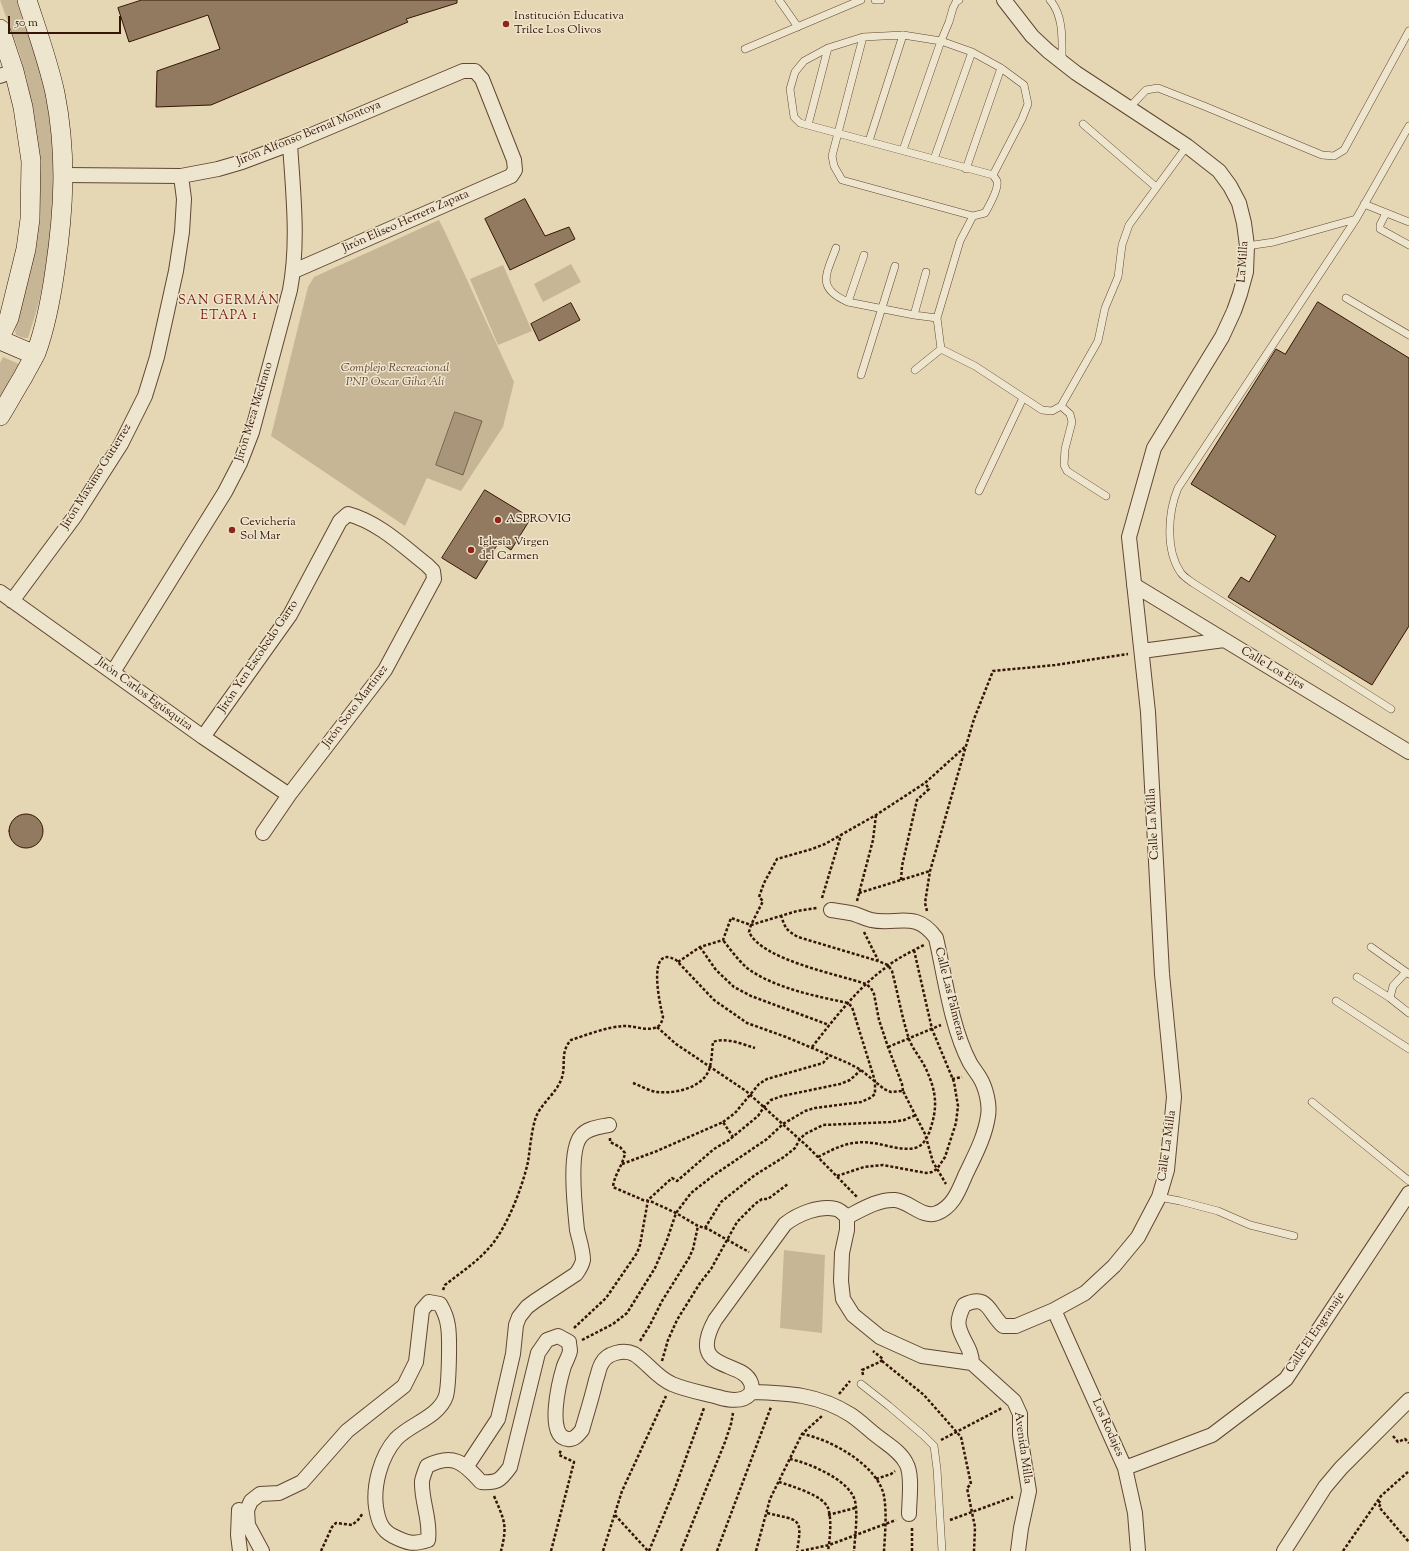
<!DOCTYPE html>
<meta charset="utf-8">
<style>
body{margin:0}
#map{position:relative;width:1409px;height:1551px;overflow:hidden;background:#e5d7b4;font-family:"Sorts Mill Goudy",serif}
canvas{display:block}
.scale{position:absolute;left:8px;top:16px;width:113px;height:18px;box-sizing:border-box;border:2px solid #351506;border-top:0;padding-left:5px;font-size:12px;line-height:14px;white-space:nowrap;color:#351506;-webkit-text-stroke:3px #eee5ce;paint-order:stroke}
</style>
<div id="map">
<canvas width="1409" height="1551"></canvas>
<div class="scale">50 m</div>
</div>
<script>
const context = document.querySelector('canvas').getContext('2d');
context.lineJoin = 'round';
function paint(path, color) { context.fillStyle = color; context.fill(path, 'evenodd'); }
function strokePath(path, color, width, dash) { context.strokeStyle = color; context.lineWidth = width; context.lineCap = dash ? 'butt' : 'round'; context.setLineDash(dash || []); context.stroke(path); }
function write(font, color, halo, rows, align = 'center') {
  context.font = font + ' "Sorts Mill Goudy",serif'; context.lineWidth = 3; context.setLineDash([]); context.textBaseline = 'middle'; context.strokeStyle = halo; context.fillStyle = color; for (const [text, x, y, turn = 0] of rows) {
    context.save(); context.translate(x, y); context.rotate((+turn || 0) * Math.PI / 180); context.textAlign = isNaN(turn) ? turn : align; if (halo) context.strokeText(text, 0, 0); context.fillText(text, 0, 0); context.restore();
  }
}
paint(new Path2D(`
 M 0,0 L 17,0 C 29,37 44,75 50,113 C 59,173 54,238 40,297 C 37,311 32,324 28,338 L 24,338 L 16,335 L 15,331 L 25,293 L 33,251 L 38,145 L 27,80 L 19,52 Z
 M 439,220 L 445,232 L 514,382 L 503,427 L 461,491 L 427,478 L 405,526 L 271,436 L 308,287 L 314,277 Z
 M 571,264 L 581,282 L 543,302 L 534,284 Z
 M 503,265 L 532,331 L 498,345 L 470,279 Z
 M 3,357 L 19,364 L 0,398 L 0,363 Z
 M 784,1250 L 825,1255 L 822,1333 L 780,1328 Z`), '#c7b696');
const water = new Path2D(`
 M 455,412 L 482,421 L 463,475 L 436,465 Z`);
paint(water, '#a99579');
strokePath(water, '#7b624b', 1);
const building = new Path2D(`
 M 142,0 L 457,0 L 457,3 L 406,19 L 408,22 L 211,105 L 156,107 L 157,71 L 220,49 L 208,15 L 129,42 L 118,8 Z
 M 525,199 L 545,236 L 569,227 L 575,239 L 510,270 L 485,219 Z
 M 1318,302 L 1409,358 L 1409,626 L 1372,685 L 1228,597 L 1241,577 L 1249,582 L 1276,536 L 1191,484 L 1276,349 L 1285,354 Z
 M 571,303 L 580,320 L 539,341 L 531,324 Z
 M 485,490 L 531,518 L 511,550 L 499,542 L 476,579 L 442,558 Z
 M9 831a17 17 0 1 1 34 0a17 17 0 1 1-34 0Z`);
paint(building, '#917a60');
strokePath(building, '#351506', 1);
const service = new Path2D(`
 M 779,0 L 798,27
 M 875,0 L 881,0
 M 1050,0 C 1064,16 1062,41 1062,61
 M 903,35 L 941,41 L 972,52 L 1001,68 L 1024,85 L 1028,104 L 1022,119 L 993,175 L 800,123 L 794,117 L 790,89 L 795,72 L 804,61 L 828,48 L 863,37 Z
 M 863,37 L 832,156 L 834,166 L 842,180 L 973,216
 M 745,49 L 861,0
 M 1129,108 L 1146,90 L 1158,88 L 1204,106 L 1322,155 L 1334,156 L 1344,150 L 1409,31
 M 1083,124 L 1156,187
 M 808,125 L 828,48
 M 869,141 L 903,35
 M 903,150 L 941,41 L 949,22 L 953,8 L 956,2 L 959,0
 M 934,159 L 972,52
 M 966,169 L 1001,68
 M 1364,204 L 1409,222
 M 1386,213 L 1380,225 L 1380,229 L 1409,245
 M 1356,219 L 1178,488 C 1168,512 1165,550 1181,573 C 1184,577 1189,580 1193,583 L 1391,709
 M 1247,246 L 1274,242 L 1356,219 L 1409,126
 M 836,248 C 826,275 816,288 848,302
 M 864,255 L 848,302 L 914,315 L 937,318
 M 1346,298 L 1409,335
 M 914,315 L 926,272
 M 941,349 L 975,366 L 1042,410 L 1052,411 L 1061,406 L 1098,341 L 1105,308 L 1118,277 L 1122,245 L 1129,225 L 1187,146
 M 915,370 L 941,349 L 937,318 L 960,241 L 973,216 L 985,213 C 989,206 999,189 997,181 C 996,179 994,177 993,175
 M 861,375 L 895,266
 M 1061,406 L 1070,414 L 1072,422 L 1065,449 L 1064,465 L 1067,471 L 1106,496
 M 979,491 L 1023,398
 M 1371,947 L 1409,974
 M 1406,972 L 1393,986 L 1390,998 L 1409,1013
 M 1357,977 L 1390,998
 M 1336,1001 L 1409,1049
 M 1312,1102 L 1409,1181
 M 1159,1197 L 1180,1201 L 1218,1211 L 1250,1225 L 1294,1236
 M 861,1384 L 889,1406 L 923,1435 L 934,1446 L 937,1469 L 942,1551`);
const minor = new Path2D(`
 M 0,76 L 14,71
 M 64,175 L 181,176 L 218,169 L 242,162 L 290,144 L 463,71 L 475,71 L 482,79 L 514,160 L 515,170 L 511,176 L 294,271
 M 1134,585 L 1409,752
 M 0,592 L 203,737 L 289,795
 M 12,601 L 75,516 L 121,444 L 145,396 L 157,357 L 176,271 L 182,232 L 184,199 L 181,176
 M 1142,651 L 1224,640
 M 113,672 L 225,492 L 240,463 L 252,432 L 290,290 C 299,242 293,192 290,144
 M 203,737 L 290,615 L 340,521 L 348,514 C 378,522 403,546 427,565 L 433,571 L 434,579 L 385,670 L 289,795 L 263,833
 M 831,910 C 838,911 844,912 850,913 C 857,914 863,918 871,920 C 897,926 915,909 936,938 C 945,977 951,1027 970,1063 C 973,1068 977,1073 980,1078 C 986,1088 990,1105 988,1116 C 985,1137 974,1157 965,1176 C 959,1190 953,1207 937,1213 C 923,1219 909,1201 895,1200 C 878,1199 861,1210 847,1217
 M 847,1217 L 847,1230 L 842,1253 L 841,1281 L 843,1299 L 853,1315 L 880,1337 L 922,1356 L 972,1363
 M 1054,1310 L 1125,1468 L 1135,1513 L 1138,1551
 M 972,1363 C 972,1349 962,1340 959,1327 C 957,1320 961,1311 964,1305 C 988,1293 988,1312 1003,1326 L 1016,1326 L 1054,1310 L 1085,1293 L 1114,1266 L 1138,1237 L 1159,1197 L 1167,1170 L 1174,1097 L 1162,974 L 1148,712 L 1129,537 L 1154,448 L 1222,337 L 1234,311 L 1240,294 L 1246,272 L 1247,246 L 1244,223 L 1239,203 L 1230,186 L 1219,171 L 1187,146 L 1076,73 L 1048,51 L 1032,36 L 1004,0
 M 972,1363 L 1014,1401 L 1020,1414 L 1020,1435 L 1029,1491 L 1021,1528 L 1018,1551
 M 751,1392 C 788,1393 818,1394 851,1415 C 860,1421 868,1429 877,1436 C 887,1444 900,1451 906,1463 C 913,1474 909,1501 909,1514
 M 467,1466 L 498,1419 L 513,1354 L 516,1325 L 519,1317 L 527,1307 L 535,1301 L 576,1274 C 579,1270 582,1265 583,1260 C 583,1250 579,1239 577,1230 C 575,1210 568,1151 581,1136 C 587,1128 600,1127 609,1125
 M 1125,1468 L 1212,1435 L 1286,1379 L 1409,1193
 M 239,1510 L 238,1535 L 240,1551
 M 262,1551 L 248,1525 L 247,1510 L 251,1501 L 260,1494 L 279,1493 L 302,1482 L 347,1431 L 404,1386 L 416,1362 L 422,1310 L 429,1302 L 440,1304 C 444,1311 447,1318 448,1326 C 450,1338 449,1385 446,1396 C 439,1417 410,1424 396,1439 C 381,1456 373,1485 376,1507 C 378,1520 381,1530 393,1536 C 407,1543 413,1545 428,1540 C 431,1520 421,1501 422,1481 C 423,1476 425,1471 427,1466 C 453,1453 463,1462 481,1482 C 497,1483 500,1481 510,1467 L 538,1353 L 547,1340 L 558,1336 L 569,1342 C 569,1345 570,1348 570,1351 C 569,1356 566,1361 564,1366 C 560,1379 545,1437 568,1439 C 574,1440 578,1435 582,1430 C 587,1413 592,1397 596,1380 C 598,1375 599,1367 602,1363 C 607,1353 624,1349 634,1354 C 647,1362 657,1378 672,1384 C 686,1390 703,1393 718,1397 C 728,1400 742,1403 750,1394 C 752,1391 752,1386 751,1383 C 743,1359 686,1373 715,1320 L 785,1224 C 798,1214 819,1205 836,1209 C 840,1210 844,1214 847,1217
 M 1284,1551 L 1325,1487 L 1341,1468 L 1409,1400`);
const secondary = new Path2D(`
 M 0,29 L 14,71 L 23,107 L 31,161 L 30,219 L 26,249 L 9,318 L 0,337
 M 0,340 L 35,355
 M 0,416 C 8,403 15,390 23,377 C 27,369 32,361 36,353 C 46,326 51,298 55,270 C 64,209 67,154 55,93 C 48,61 37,31 27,0`);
strokePath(service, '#614632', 8);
strokePath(minor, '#614632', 16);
strokePath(secondary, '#351506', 20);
strokePath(new Path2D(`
 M 901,880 L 902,866 L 917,800 L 929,789 L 925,783
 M 859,893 L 930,871
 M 822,898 L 841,835
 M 857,901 L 873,840 L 876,815
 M 927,911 L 925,903 L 930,871 L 966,746 L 974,719 L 993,671 L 1055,665 L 1128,654
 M 781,915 C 785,928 786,930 798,937 L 878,961 L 888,965 L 892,971 C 898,994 902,1018 909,1039 C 913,1050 921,1058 926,1069 C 937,1093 938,1108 929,1133 C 926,1139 923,1146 915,1148 C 902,1151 887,1145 873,1143 C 851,1140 837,1147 818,1157
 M 864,932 L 878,960
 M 700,947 L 716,970 L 734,987 L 751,996 L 829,1025
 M 678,962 L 700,947 L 723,940 L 731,918 L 751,925 L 797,911 L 817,908
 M 657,1027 L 676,1044 L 746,1091 L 808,1147 L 857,1197
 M 812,1047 C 835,1018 858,987 889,965 C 900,957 912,951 924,945
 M 888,1047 L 941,1025
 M 952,1079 L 962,1077
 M 633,1083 C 641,1086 649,1091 657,1092 C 675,1094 702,1088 709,1070 C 712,1061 712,1050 713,1042 C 726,1037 742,1044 755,1048
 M 903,1091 L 902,1084 L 888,1047 L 879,1020 L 874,994 L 871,988 L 866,984 C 837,974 762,960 749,932 L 751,925 L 763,901 L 759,897 L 764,883 L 777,859 L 812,849 L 825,844 L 876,815 L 925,783 L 966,746
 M 723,1122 L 735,1113 L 759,1084 L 767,1079 L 823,1063 L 830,1055
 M 610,1138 L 610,1142 L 620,1147 L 625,1153 C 623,1165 614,1175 613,1187 L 643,1200 L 650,1201 L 676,1213 L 698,1226 L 708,1229 L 749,1252
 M 622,1164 L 657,1151 L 723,1122 L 733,1137
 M 837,1176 L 864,1167 L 883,1165 L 926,1173 L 932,1172 L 937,1169 L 945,1157 L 956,1123 L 958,1106 L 954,1082 L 932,1029 L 914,950
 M 705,1228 L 721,1202 L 755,1175 L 784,1157 L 795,1148 L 800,1139 L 805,1134 L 823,1125 L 891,1122 L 904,1120 L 916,1115
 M 443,1290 L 445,1285 C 460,1273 477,1262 489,1248 C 507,1228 522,1188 528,1162 C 530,1149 531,1134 535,1120 C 539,1105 555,1095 561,1080 C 567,1066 559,1053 571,1040 C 586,1035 607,1027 623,1026 C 634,1025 646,1032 657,1027 C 661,1025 662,1021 663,1017 C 660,1005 646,943 676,960 L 714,1000 L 747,1023 L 786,1037 L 848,1063 L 861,1070 L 884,1089 L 891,1092 L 903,1091 L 925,1134 L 933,1162 L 946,1184
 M 574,1328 L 606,1298 L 637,1253 L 640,1245 L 648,1200 L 672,1178 L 677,1181 L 714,1149 L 729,1140 L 758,1116 L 764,1107 L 771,1100 L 782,1096 L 840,1084 L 850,1080 L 861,1070
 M 582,1340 L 613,1324 L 627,1313 L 655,1268 L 667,1240 L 676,1213 L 691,1193 L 714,1175 L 767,1139 L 783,1124 L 805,1111 L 815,1108 L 861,1102 L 870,1098 L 875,1094 L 875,1081 L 852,1007 L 848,1003 C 815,996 774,988 747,968 C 738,960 730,949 723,940
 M 640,1341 L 650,1325 L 662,1301 L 689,1258 L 693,1249 L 698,1226
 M 662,1361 L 668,1340 L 677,1320 L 700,1283 L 711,1269 L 737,1222 L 755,1204 L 762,1199 L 768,1199 L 788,1184
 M 882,1361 L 924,1395 L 961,1437 L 971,1484 L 967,1488 L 975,1527 L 974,1551
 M 863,1375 L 862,1370 L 880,1362 L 883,1359 L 873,1351
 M 839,1394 L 850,1381
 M 802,1434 C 830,1439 878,1465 884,1496 C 887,1514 885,1533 884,1551
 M 1393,1436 L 1398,1442 L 1405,1439 L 1409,1443
 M 941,1440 L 1002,1408
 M 790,1459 C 809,1463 850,1480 855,1501 C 858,1514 855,1538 854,1551
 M 876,1479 L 891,1474 L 895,1471
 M 779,1482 C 791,1486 823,1495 828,1508 C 832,1520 830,1538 828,1551
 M 494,1496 C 504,1520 508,1524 501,1551
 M 1378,1501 L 1381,1503 L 1379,1507 L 1409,1542
 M 767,1513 C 799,1521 803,1516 797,1551
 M 615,1515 L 648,1551
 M 828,1515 L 855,1508
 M 950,1520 L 1013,1497
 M 912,1528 L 912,1551
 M 321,1551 L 332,1527 L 336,1523 L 352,1525 L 358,1520 L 363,1513
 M 551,1551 L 574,1462 L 559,1455 L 561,1450
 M 603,1551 L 622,1491 L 666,1396
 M 649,1551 L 675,1488 L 704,1408
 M 681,1551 L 725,1442 L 731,1424 L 733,1413
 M 717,1551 L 771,1407
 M 756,1551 L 770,1499 L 802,1434 L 822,1416
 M 801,1551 L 829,1545 L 896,1520
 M 1343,1551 L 1381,1496 L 1409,1471`), '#351506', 2.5, [3, 2]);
strokePath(service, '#eee5ce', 7);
strokePath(minor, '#eee5ce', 14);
strokePath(secondary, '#eee5ce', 19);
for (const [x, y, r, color] of [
 [506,24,4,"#8f2418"],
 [498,520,4,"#8f2418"],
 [232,530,4,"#8f2418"],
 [471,550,4,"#8f2418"]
]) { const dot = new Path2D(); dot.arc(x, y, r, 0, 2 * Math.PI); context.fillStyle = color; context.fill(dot); strokePath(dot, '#eee5ce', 1.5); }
write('12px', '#351506', '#eee5ce', [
 ["Institución Educativa",514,17],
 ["Trilce Los Olivos",514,31],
 ["ASPROVIG",506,520],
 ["Cevichería",240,523],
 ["Sol Mar",240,537],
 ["Iglesia Virgen",479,543],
 ["del Carmen",479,557]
], 'left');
write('12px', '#351506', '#eee5ce', [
 ["Jirón Alfonso Bernal Montoya",309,134,-22],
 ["Jirón Eliseo Herrera Zapata",406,222,-24],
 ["La Milla",1244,262,-86],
 ["Jirón Meza Medrano",255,412,-73],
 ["Jirón Maximo Gutierrez",97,477,-58],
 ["Jirón Yen Escobedo Garro",259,657,-56],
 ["Calle Los Ejes",1272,669,31],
 ["Jirón Carlos Egúsquiza",144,695,36],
 ["Jirón Soto Martinez",356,707,-53],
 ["Calle La Milla",1154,824,-93],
 ["Calle Las Palmeras",949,994,76],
 ["Calle La Milla",1168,1146,-82],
 ["Calle El Engranaje",1316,1333,-56],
 ["Los Rodajes",1107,1428,66],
 ["Avenida Milla",1022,1448,82]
]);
write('italic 12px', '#614531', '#eee5ce', [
 ["Complejo Recreacional",395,369],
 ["PNP Oscar Giha Alí",395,383]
]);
context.letterSpacing = '1px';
write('13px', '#7a1f14', '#eee5ce', [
 ["SAN GERMÁN",229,302],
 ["ETAPA 1",229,317]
]);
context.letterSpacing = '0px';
</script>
